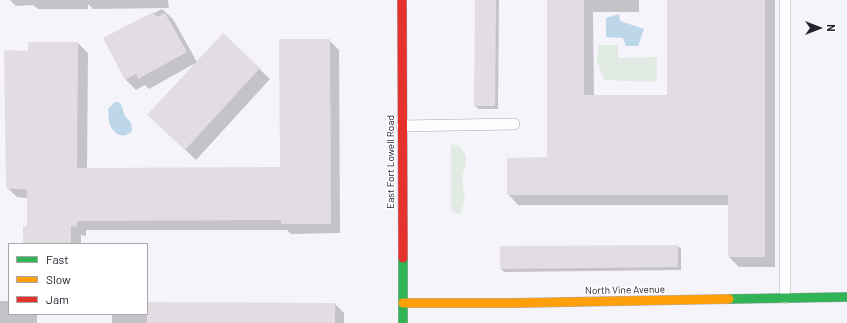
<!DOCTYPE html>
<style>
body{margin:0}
#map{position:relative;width:847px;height:323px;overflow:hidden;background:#f5f4fb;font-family:Barlow,sans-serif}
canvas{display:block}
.legend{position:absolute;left:8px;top:243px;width:140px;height:72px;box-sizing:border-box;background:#fff;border:1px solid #a8a7ab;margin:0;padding:5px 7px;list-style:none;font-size:12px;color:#25232e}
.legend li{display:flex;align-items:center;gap:8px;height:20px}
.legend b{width:20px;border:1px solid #a8a7ab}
.north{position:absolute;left:799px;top:8px;width:40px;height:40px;-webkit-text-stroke:3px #fff;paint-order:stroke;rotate:90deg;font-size:11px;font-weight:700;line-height:16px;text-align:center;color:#25232e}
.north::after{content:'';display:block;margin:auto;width:14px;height:18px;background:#25232e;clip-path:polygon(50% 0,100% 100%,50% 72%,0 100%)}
</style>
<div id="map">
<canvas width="847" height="323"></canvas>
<ul class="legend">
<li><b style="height:5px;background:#30b455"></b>Fast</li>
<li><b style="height:5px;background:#ff9f0a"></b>Slow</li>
<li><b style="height:5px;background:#e5322d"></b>Jam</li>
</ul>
<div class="north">N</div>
</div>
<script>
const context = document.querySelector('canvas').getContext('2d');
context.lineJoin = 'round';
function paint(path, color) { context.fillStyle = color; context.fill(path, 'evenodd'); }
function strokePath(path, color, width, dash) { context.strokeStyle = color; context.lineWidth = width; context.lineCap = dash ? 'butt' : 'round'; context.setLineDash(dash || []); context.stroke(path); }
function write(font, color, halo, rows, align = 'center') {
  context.font = font + ' Barlow,sans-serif'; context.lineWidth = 3; context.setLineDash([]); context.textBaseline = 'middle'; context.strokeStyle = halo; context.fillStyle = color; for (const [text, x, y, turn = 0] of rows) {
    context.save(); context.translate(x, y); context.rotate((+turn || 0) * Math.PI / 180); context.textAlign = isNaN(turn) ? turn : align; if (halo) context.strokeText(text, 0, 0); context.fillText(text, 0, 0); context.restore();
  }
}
paint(new Path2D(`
 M 598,45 L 618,45 L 618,58 L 657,57 L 657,82 L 604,80 L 597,61 Z
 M 451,144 L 459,146 L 466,155 L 466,165 L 462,178 L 465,200 L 460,215 L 451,210 Z`), '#e2ebe3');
paint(new Path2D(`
 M 619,14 L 620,21 L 644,29 L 638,46 L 626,46 L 623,38 L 606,37 L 606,18 Z
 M 115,102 L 118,102 L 121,104 L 125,116 L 131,123 L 132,131 C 123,141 112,133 109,122 C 108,118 109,113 108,109 Z`), '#bed6e9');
paint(new Path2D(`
 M 10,0 L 168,0 L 169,8 L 93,9 L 88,4 L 88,9 L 38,9 L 33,5 L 16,6 Z
 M 476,0 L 499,0 L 498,109 L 479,109 L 475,106 Z
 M 547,0 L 639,0 L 639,12 L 593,12 L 594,96 L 668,96 L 668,0 L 775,0 L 775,267 L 739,267 L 729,257 L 729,205 L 518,205 L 508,194 L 548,158 Z
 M 162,9 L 173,19 L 197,62 L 223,34 L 270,79 L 196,160 L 159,125 L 194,64 L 149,89 L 145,85 L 136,90 L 126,80 L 104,39 Z
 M 329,40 L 339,50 L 340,233 L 291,234 L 287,230 L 86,230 L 86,236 L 81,235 L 81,244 L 24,244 L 28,227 L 28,198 L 17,197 L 7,187 L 29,52 L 29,43 L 78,43 L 88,53 L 87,169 L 281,168 Z
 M 678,246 L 681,249 L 681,270 L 504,272 L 501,269 Z
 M 0,301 L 9,301 L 9,314 L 37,314 L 37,323 L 0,323 Z
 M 147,303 L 335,304 L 344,313 L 344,323 L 112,323 L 112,314 L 147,314 Z`), '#0003');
paint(new Path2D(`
 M 475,0 L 496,0 L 495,106 L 474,106 Z
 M 547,0 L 584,0 L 584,95 L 667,95 L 667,0 L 765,0 L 765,257 L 728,257 L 728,195 L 507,195 L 507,158 L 547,157 Z
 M 153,12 L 157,17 L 165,13 L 187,52 L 138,79 L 136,74 L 125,80 L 103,38 Z
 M 223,33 L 260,68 L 185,150 L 147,115 Z
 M 279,39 L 330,39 L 331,224 L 281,224 L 281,220 L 77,221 L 77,227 L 71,226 L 71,244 L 23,244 L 23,226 L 27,226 L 27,190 L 6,188 L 4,50 L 28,51 L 28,42 L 78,42 L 77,168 L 280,167 Z
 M 678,245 L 678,267 L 500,269 L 500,246 Z
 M 147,302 L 335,303 L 335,323 L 147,323 Z`), '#e4dce3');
const lane = new Path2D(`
 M 785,0 L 785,298
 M 402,126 L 514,124`);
const fast = new Path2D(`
 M 403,258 L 403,323
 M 729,299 L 847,297`);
const slow = new Path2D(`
 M 403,303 L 515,303 L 729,299`);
const jam = new Path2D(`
 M 402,0 L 403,258`);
strokePath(lane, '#aaa9b1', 12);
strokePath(fast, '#aaa9b1', 10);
strokePath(slow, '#aaa9b1', 10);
strokePath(jam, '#aaa9b1', 10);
strokePath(lane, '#fefdfe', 11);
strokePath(fast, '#30b455', 9);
strokePath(slow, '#ff9f0a', 9);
strokePath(jam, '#e5322d', 9);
write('10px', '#25232e', '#fff', [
 ["East Fort Lowell Road",391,162,-90],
 ["North Vine Avenue",625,290,-1]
]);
</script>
